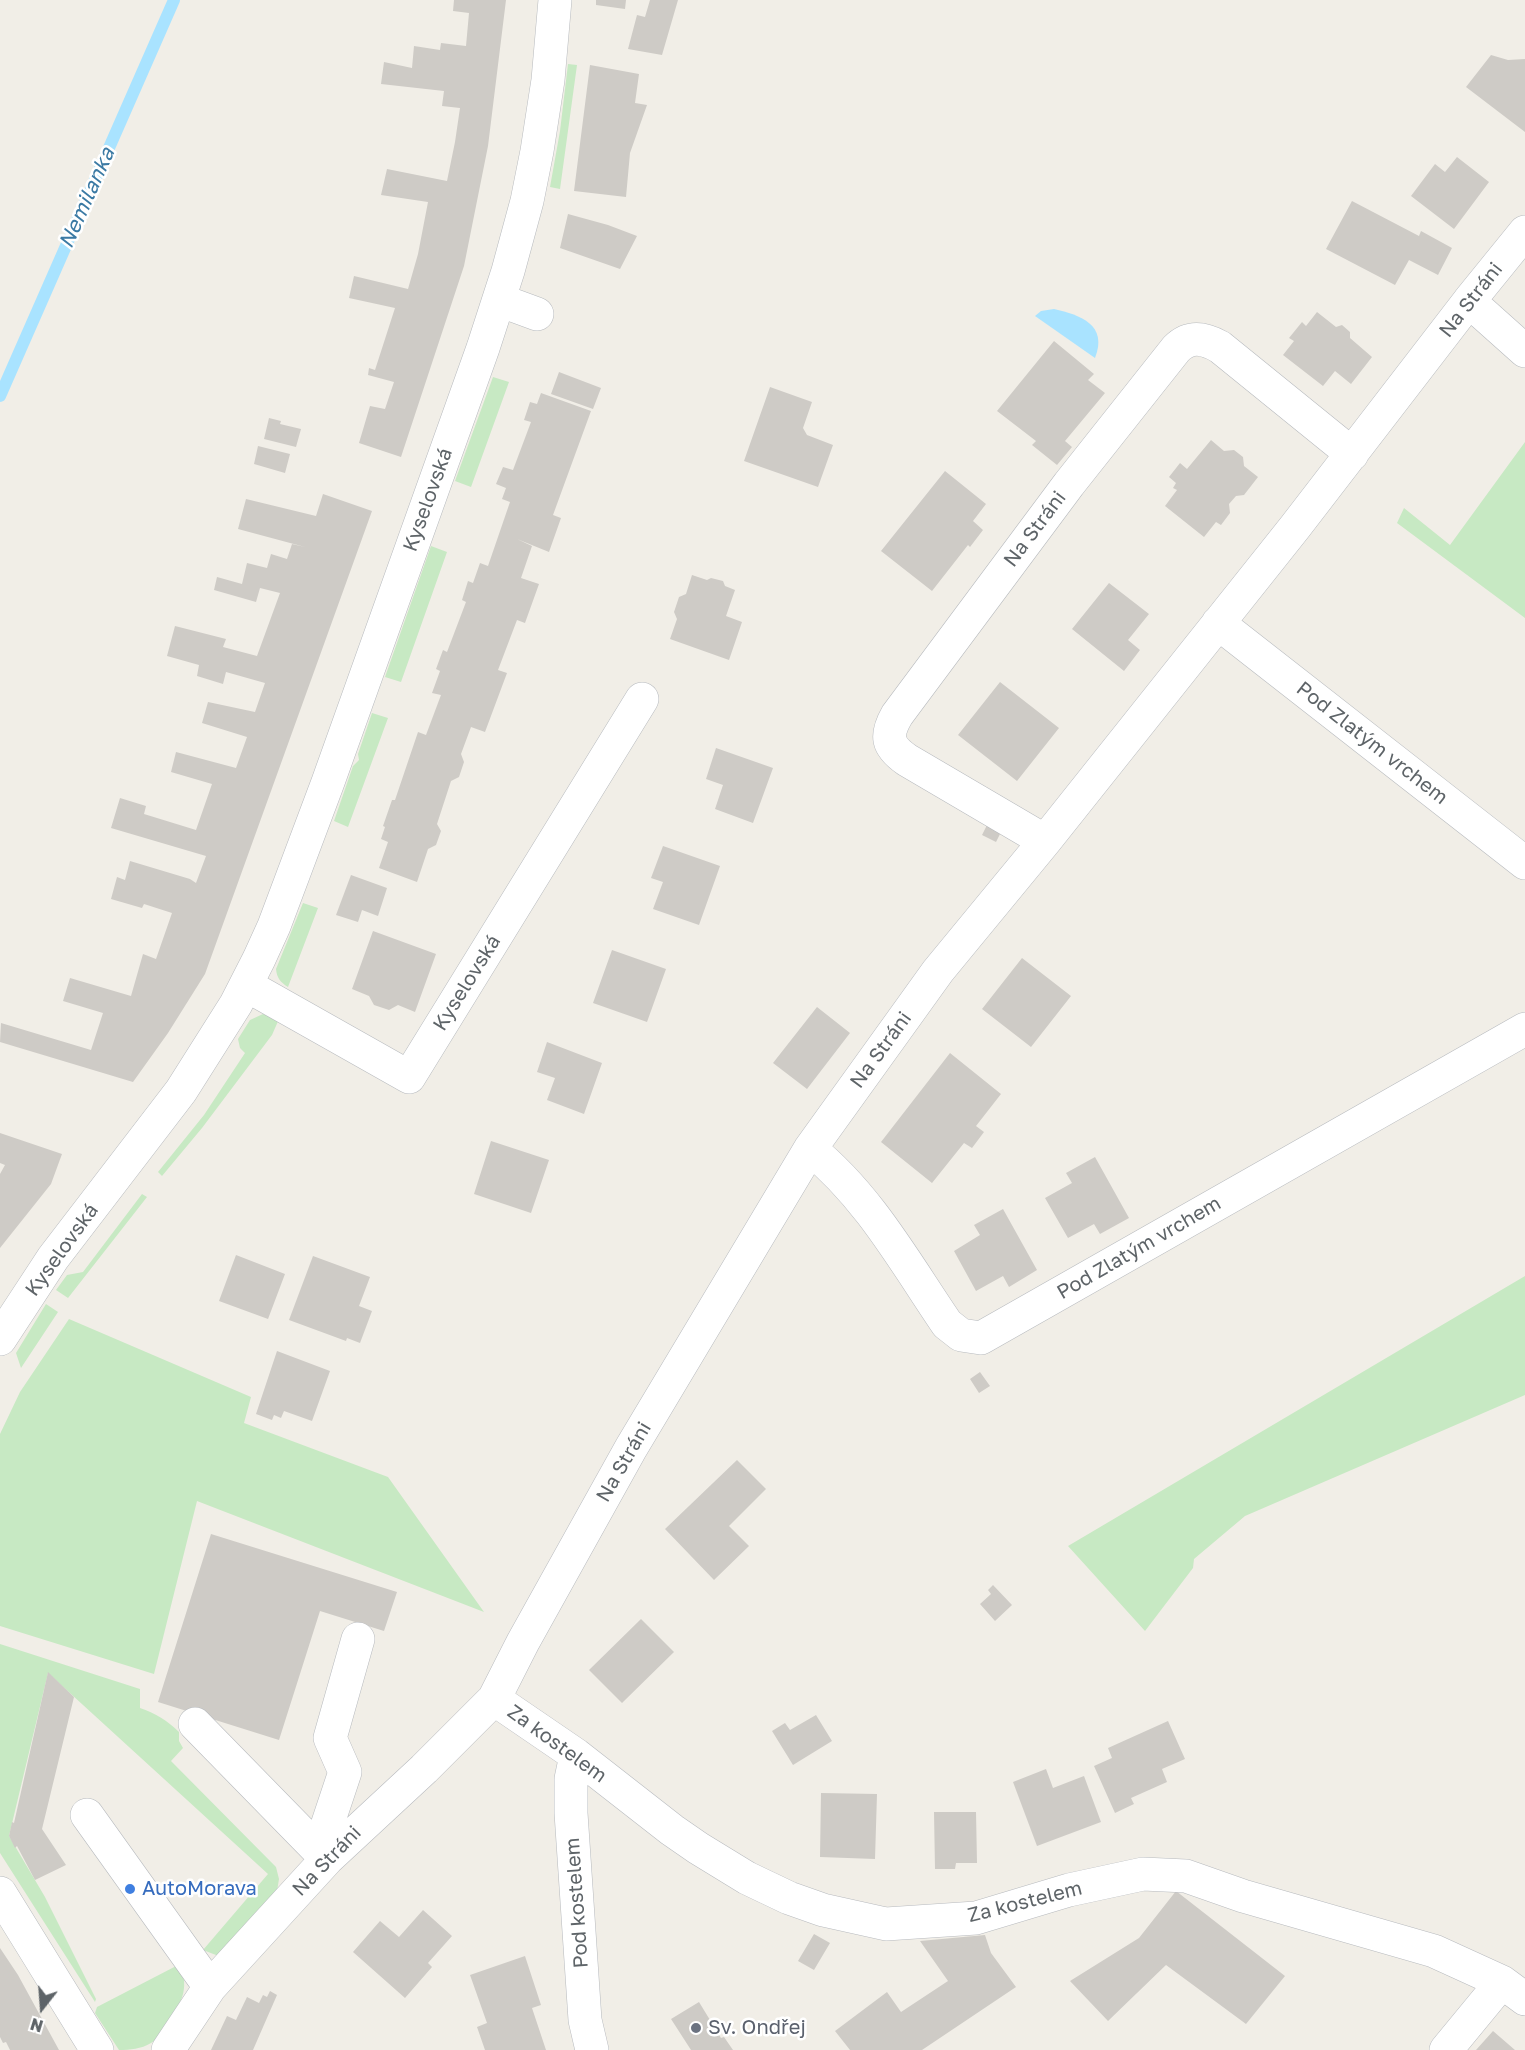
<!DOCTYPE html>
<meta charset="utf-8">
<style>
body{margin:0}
#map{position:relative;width:1525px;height:2050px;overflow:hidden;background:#f1eee7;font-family:"Golos Text",sans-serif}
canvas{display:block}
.north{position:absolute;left:12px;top:1978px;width:60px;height:60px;-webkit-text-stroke:4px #fff;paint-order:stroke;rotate:197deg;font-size:16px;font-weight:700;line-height:24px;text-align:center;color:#5e6468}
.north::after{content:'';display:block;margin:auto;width:21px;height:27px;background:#5e6468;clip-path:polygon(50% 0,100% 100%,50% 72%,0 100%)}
</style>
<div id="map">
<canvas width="1525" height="2050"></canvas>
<div class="north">N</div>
</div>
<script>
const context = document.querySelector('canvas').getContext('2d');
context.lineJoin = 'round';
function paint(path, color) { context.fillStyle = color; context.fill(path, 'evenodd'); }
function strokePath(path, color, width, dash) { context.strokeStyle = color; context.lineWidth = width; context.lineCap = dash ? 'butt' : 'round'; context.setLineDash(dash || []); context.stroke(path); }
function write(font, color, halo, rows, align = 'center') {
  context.font = font + ' "Golos Text",sans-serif'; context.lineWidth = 5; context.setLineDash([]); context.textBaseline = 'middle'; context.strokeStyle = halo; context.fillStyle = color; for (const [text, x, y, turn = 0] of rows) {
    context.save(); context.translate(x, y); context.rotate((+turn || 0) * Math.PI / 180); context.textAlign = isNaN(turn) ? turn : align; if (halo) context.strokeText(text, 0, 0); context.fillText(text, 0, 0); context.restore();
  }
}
paint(new Path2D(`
 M 568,64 L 577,65 L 560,189 L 550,187 L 560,131 Z
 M 493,377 L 509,382 L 471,487 L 455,481 Z
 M 1525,442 L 1525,618 L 1397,523 L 1404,508 L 1450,545 Z
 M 431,546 L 447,552 L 401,682 L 385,677 Z
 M 372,713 L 388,718 L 348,827 L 334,821 L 353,766 L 359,760 L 358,754 Z
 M 303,903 L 318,908 L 288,987 C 280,982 277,978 276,969 Z
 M 263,1014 L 279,1019 L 272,1035 L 202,1128 L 162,1176 L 158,1172 L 204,1115 L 245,1053 L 240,1048 L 238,1039 L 250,1020 Z
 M 142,1194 L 147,1197 L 68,1298 L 56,1290 L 67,1275 L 83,1272 Z
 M 1525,1276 L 1525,1395 L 1245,1516 L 1194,1559 L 1193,1568 L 1145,1631 L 1068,1546 Z
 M 46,1304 L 58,1312 L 21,1368 L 16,1353 Z
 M 69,1319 L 251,1397 L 244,1423 L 388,1477 L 484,1612 L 197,1501 L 154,1674 L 0,1626 L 0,1434 L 20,1392 Z
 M 0,1644 L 140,1689 L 140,1708 C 155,1713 167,1720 179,1732 L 179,1741 L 183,1748 L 171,1761 L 276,1867 L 279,1879 L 277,1891 L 222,1955 L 216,1955 L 203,1950 L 268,1874 L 48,1673 L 9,1836 L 45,1897 L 96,1999 L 95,2002 L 0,1853 Z
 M 180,1964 C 190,1991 181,2003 166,2025 C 162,2031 157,2040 151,2043 C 141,2049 130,2050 119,2050 L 95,2013 L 97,2007 Z`), '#c7e9c3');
paint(new Path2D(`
 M 1054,309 C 1081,315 1108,325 1095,358 L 1035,316 L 1041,311 Z`), '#a9e3ff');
strokePath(new Path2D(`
 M 0,396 L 174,0`), '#a9e3ff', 12);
paint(new Path2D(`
 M 454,0 L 506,0 L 488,146 L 464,266 L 401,457 L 359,443 L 370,406 L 385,409 L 394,382 L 368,375 L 369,368 L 375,370 L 395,308 L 349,298 L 354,276 L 408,289 L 418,254 L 428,202 L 381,195 L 387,169 L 447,181 L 455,142 L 460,108 L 442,106 L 444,91 L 381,84 L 384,62 L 412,68 L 414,46 L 440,50 L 441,43 L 466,46 L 469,13 L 453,11 Z
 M 596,0 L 626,0 L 625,9 L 596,5 Z
 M 650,0 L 678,0 L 662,55 L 628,49 L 637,15 L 645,17 Z
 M 1491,55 L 1508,60 L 1525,59 L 1525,132 L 1466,87 Z
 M 590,65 L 639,74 L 635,103 L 647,105 L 630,153 L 626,197 L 574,191 Z
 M 1457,157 L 1489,182 L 1454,229 L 1411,196 L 1435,164 L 1445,172 Z
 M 1352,201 L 1419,236 L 1421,231 L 1452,248 L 1438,275 L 1409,260 L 1395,285 L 1326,249 Z
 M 568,214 L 608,225 L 637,236 L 620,269 L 560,248 Z
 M 1317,312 L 1336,327 L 1342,325 L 1350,332 L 1350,338 L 1372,357 L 1351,384 L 1335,371 L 1323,386 L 1283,355 L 1294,341 L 1289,338 L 1302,322 L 1306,326 Z
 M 1054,341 L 1094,374 L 1088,380 L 1105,393 L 1065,441 L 1072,447 L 1057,465 L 1032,445 L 1036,441 L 997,411 Z
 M 559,372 L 601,388 L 593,409 L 551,394 Z
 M 770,387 L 812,402 L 803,428 L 807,435 L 833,445 L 818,487 L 744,461 Z
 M 541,393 L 591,411 L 553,515 L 561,518 L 549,552 L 517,539 L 532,546 L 521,578 L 539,584 L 525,623 L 517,620 L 498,670 L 507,673 L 485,732 L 471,727 L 461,754 L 464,762 L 459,777 L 451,781 L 437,824 L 441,831 L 436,845 L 428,849 L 417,882 L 379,868 L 388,842 L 381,839 L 385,827 L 383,826 L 392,800 L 395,800 L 418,732 L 426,735 L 441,695 L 432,693 L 440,671 L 436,669 L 443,650 L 447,652 L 466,602 L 462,600 L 468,581 L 473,583 L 480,563 L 488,566 L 510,502 L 502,499 L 506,488 L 496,484 L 503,467 L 513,470 L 531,422 L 524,420 L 530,402 L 537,404 Z
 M 269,418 L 281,421 L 280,424 L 301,429 L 296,447 L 264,439 Z
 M 1211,440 L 1224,451 L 1234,450 L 1243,457 L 1244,466 L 1258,477 L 1244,495 L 1236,496 L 1229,504 L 1230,513 L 1221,525 L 1216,522 L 1204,537 L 1165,506 L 1177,490 L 1173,488 L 1176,483 L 1169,477 L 1180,463 L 1187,469 Z
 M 258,446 L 290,454 L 285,473 L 254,464 Z
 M 945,471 L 986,504 L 973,521 L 983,530 L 970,547 L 968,545 L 932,591 L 881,551 Z
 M 323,494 L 372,511 L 205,974 L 168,1033 L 133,1082 L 0,1042 L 1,1023 L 91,1050 L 103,1013 L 63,1001 L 70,978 L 131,996 L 143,954 L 156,959 L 172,913 L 144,904 L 142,908 L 111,899 L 117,877 L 125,880 L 130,861 L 190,879 L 196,883 L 206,856 L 111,828 L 120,798 L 146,806 L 144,814 L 196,830 L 212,784 L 171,772 L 176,752 L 236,768 L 247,737 L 202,723 L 208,702 L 255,712 L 265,683 L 226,672 L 223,684 L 197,676 L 199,665 L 167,656 L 175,626 L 226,639 L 223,647 L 257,656 L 280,593 L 260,588 L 256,602 L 214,590 L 217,577 L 242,584 L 247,563 L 267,568 L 271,554 L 287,559 L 292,544 L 305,547 L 238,529 L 246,499 L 316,516 Z
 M 692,575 L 707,580 L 711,578 L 723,581 L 725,586 L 735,590 L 726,616 L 742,622 L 729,660 L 670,639 L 677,619 L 674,612 L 679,597 L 686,594 Z
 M 1109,583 L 1149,614 L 1128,640 L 1140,650 L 1124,671 L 1072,629 Z
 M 1000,682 L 1059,728 L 1017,781 L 958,735 Z
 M 716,748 L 773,768 L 753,823 L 715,809 L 723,785 L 706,779 Z
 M 987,825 L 1001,832 L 996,842 L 982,835 Z
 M 663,846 L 720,866 L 699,925 L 653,909 L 663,882 L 651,878 Z
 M 351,875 L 387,888 L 378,916 L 362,910 L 358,922 L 336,915 Z
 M 373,931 L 436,954 L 415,1012 L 398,1005 L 389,1010 L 374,1005 L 369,996 L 352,989 Z
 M 612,950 L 666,969 L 647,1022 L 593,1003 Z
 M 1022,958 L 1071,996 L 1031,1047 L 982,1009 Z
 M 817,1007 L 850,1033 L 807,1089 L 773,1063 Z
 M 547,1042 L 602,1063 L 584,1114 L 547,1100 L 555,1078 L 537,1072 Z
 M 950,1053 L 1001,1094 L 976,1126 L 984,1132 L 972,1148 L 964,1143 L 932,1183 L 881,1142 Z
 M 0,1133 L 62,1154 L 51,1184 L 0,1248 L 0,1174 L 5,1165 L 0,1163 Z
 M 491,1141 L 549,1160 L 531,1213 L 474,1194 Z
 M 1095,1157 L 1129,1218 L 1100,1234 L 1094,1224 L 1068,1238 L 1045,1198 L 1072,1183 L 1066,1173 Z
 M 1003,1209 L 1037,1270 L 1009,1287 L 1003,1276 L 976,1291 L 954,1251 L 980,1235 L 974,1225 Z
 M 236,1255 L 285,1274 L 268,1319 L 219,1301 Z
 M 313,1256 L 370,1277 L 359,1306 L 372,1311 L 360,1343 L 347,1338 L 346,1341 L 289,1320 Z
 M 277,1351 L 330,1371 L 312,1421 L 284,1411 L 281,1418 L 274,1415 L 272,1420 L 256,1414 Z
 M 980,1372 L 990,1386 L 979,1393 L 970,1379 Z
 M 737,1460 L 766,1489 L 729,1526 L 749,1546 L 714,1580 L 665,1529 Z
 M 211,1534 L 397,1592 L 384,1631 L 320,1611 L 279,1740 L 158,1702 Z
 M 993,1585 L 1012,1605 L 995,1621 L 980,1604 L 991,1594 L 988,1590 Z
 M 641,1619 L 674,1652 L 622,1703 L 589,1670 Z
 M 48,1672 L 74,1697 L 42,1829 L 66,1865 L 35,1880 L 17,1846 L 15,1848 L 9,1836 L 12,1822 L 14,1823 Z
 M 816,1715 L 832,1741 L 793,1765 L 772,1731 L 785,1723 L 790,1730 Z
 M 1168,1721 L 1185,1759 L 1162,1769 L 1167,1782 L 1131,1798 L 1134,1804 L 1115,1813 L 1094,1766 L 1112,1758 L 1108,1748 Z
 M 1046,1769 L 1053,1788 L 1084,1776 L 1101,1822 L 1037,1846 L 1013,1782 Z
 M 821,1793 L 877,1794 L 875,1859 L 820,1857 Z
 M 934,1812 L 976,1812 L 977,1863 L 956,1863 L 955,1869 L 935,1869 Z
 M 1176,1891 L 1285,1976 L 1246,2024 L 1166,1965 L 1108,2021 L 1070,1981 L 1139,1938 Z
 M 423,1910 L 452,1936 L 428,1963 L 432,1967 L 405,1998 L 353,1952 L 380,1921 L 399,1937 Z
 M 814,1934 L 830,1943 L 814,1970 L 798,1961 Z
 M 985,1935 L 991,1953 L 1016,1987 L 922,2050 L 850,2050 L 835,2031 L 887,1992 L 901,2012 L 948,1981 L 920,1941 Z
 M 0,1948 L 18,1975 L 59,2050 L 10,2050 L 6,2042 L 3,2043 L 0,2037 Z
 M 525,1956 L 541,2005 L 532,2008 L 546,2050 L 485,2050 L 477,2027 L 487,2023 L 470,1975 Z
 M 270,1991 L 277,1995 L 253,2050 L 211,2050 L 227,2016 L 236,2020 L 247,1997 L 259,2003 L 263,1995 L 267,1997 Z
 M 699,2002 L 721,2038 L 724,2037 L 733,2050 L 691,2050 L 671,2019 Z
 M 1493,2031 L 1515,2050 L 1476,2050 Z`), '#cecbc6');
const minor = new Path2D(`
 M 499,300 L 537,314
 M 1469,301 L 1525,351
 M 1218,623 L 1525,863
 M 1045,841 L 907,760 C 887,746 885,736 897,715 L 1069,484 L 1176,349 C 1190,335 1204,338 1220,347 L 1352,454
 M 246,985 L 409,1077 L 642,699
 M 810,1149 C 868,1195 906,1264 947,1324 L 961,1335 L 981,1338 L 1525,1029
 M 0,1339 L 53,1258 L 181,1091 L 236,1004 L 259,959 L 274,926 L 328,782 L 483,348 L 508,271 L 527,201 L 537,151 L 548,80 L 555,0
 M 494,1699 L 576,1755 L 672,1830 L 698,1848 L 747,1878 L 789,1898 L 823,1910 L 886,1924 L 976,1918 L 1069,1890 L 1143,1874 L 1186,1876 L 1243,1896 L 1434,1951 L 1502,1982 L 1525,1999
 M 195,1724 L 327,1859
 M 576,1755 L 571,1779 L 571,1813 L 585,2020 L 592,2050
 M 87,1815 L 210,1987
 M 319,1850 L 345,1772 L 330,1738 L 358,1639
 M 0,1893 L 97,2050
 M 168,2050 L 210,1987 L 327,1859 L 424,1769 L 494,1699 L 523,1642 L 631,1448 L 810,1149 L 938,971 L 1045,841 L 1295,527 L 1469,301 L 1525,232
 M 1446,2050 L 1502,1982`);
strokePath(minor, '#b7babe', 34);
strokePath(minor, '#fff', 33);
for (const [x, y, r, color] of [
 [130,1889,6,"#3f7fe0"],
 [696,2028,6,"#6b7280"]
]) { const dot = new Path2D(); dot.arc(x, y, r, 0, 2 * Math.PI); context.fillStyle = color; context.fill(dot); strokePath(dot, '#fff', 2); }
write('20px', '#5e6468', '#fff', [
 ["Na Stráni",1471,300,-52],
 ["Kyselovská",428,500,-70],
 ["Na Stráni",1035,529,-53],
 ["Pod Zlatým vrchem",1372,743,38],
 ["Kyselovská",467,983,-58],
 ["Na Stráni",881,1050,-54],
 ["Pod Zlatým vrchem",1139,1248,-30],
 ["Kyselovská",62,1250,-54],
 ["Na Stráni",624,1462,-60],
 ["Za kostelem",557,1744,36],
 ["Na Stráni",327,1861,-46],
 ["Za kostelem",1025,1902,-14],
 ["Pod kostelem",577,1903,-94]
]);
write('20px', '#366cbe', '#fff', [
 ["AutoMorava",142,1889]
], 'left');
write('20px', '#5b616d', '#fff', [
 ["Sv. Ondřej",708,2028]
], 'left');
write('italic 21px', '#3b7aa4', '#fff', [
 ["Nemilanka",87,198,-66]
]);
</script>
